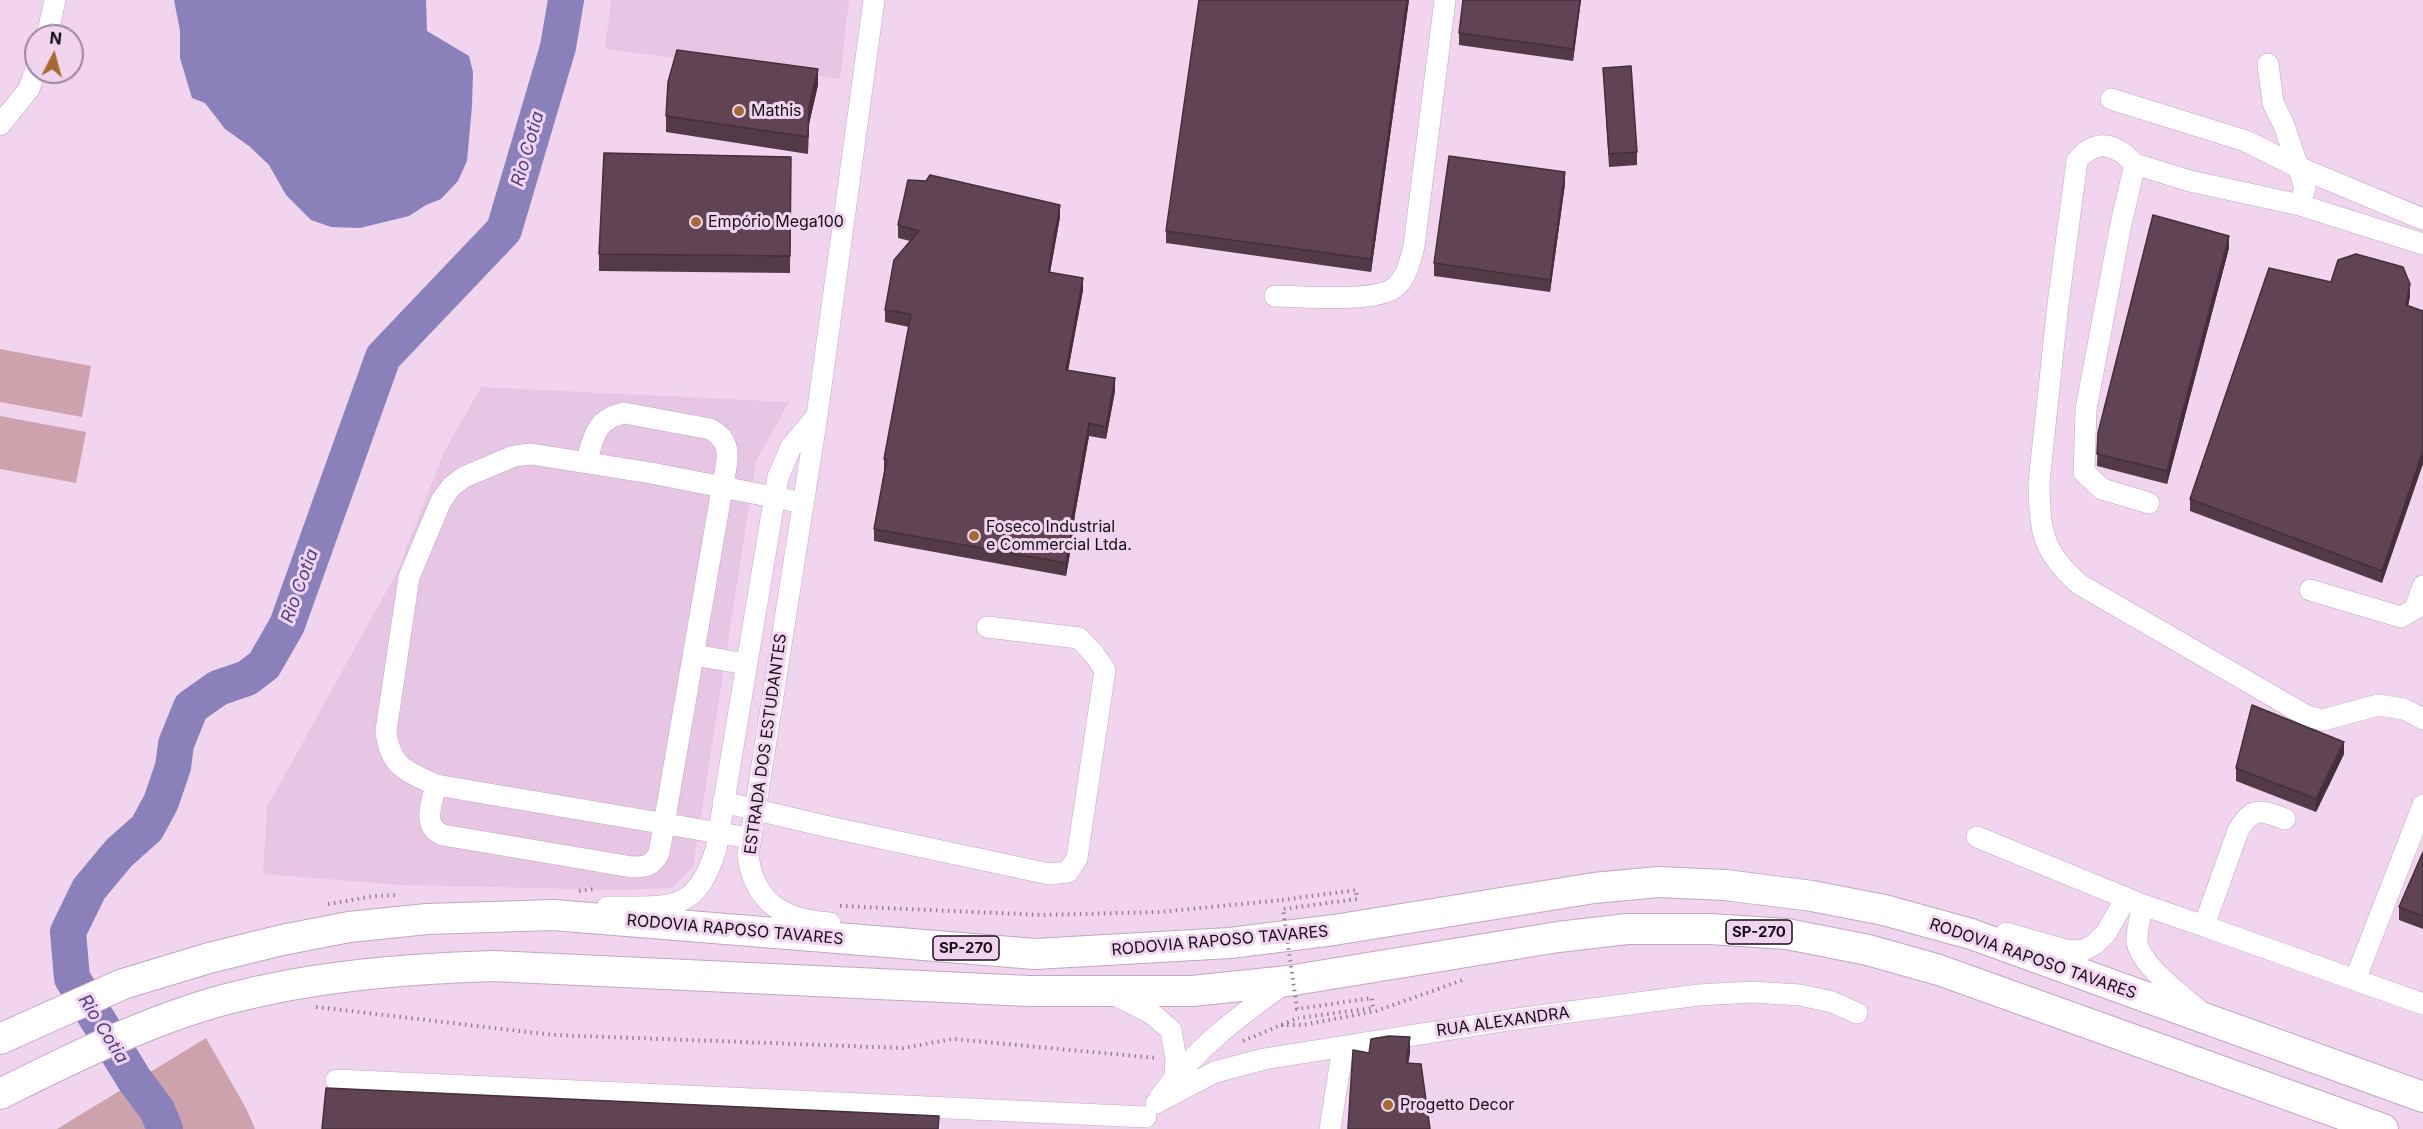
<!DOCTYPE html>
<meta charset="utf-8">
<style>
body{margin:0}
#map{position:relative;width:2423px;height:1129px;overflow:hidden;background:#f1d5ef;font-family:Inter,sans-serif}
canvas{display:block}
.north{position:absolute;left:24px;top:24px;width:60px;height:60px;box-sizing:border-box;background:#f1d5ef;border:2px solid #9a8599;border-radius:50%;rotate:6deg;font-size:16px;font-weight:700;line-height:24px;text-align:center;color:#170e17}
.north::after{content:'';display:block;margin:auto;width:21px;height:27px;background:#a96932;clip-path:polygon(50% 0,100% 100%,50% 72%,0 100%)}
</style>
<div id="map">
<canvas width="2423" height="1129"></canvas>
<div class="north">N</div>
</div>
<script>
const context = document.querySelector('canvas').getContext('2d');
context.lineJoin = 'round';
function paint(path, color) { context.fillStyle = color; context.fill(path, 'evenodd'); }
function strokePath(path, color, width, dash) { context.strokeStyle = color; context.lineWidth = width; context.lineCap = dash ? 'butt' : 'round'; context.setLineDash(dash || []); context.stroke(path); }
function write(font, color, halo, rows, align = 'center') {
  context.font = font + ' Inter,sans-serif'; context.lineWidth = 6; context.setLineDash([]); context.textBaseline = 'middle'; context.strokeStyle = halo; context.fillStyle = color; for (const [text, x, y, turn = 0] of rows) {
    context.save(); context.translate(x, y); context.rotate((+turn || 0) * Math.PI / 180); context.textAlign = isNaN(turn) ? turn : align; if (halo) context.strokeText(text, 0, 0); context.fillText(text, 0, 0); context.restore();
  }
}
paint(new Path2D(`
 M 611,0 L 849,0 L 840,79 L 605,49 Z
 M 481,387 L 789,402 L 756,461 L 693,868 L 671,888 L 619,890 L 401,885 L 263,874 L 267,807 L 397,572 L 444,452 Z`), '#e7c6e5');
paint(new Path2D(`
 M 0,349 L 91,366 L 82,417 L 0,402 Z
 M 0,416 L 86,432 L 76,483 L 0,469 Z
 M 206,1038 L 247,1110 L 255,1129 L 57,1129 Z`), '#cea2ac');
paint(new Path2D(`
 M 174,0 L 426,0 L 427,31 L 469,56 L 473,72 L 472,106 L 467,161 L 458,181 L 441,199 L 426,205 L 409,216 L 360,228 L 331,227 L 311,220 L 286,195 L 269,165 L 249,146 L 225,129 L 205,103 L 192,98 L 180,58 L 180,31 Z`), '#8a80ba');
strokePath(new Path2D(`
 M 165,1129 L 157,1110 L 134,1079 L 72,978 L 68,932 L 89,889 L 119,853 L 147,828 L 161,802 L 173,767 L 176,744 L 191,707 L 218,688 L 247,678 L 264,665 L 287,625 L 383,357 L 504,230 L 558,47 L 566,0`), '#8a80ba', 36);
const minor = new Path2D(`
 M 47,36 L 55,0
 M 2111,99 L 2246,141 L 2298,167 L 2423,219
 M 0,125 L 29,89 L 36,69
 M 2135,164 C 2116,144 2096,137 2077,161 L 2058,304 L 2039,482 C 2040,531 2041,550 2079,584 L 2307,716 L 2323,720 L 2378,705 L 2404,709 L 2423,719
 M 2300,205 L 2423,244
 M 1275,296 C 1302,296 1373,303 1394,288 C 1407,279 1410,260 1414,246 L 1445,0
 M 2149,503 L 2102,489 L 2084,472 L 2086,409 L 2121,224 L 2135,164 L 2190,181 L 2300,205 L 2305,188 L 2284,125 L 2273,103 L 2268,64
 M 2310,590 L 2401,617 L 2415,609 L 2423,586
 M 694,655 L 746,664
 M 436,785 C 432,803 421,826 443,835 L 632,867 C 646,867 652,866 659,853 L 722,489 C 726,464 736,443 710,429 L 624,413 C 595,419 594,437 586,462
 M 723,802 L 829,827 L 1049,874 L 1068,872 L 1077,858 L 1105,670 L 1094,654 L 1079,638 L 987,627
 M 1977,837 L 2143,905 L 2204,926 L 2238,831 C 2252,806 2260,810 2285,819
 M 749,838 L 436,785 C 406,771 390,767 386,731 L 409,577 L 441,501 L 451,487 L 464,477 L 514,456 L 531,454 L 651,473 L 804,503
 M 2143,905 C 2141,916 2136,930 2137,942 C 2140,965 2184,997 2202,1013
 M 607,907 C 667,906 696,916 716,849 L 778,477 L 791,447 L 816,417
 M 830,923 C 784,920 754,903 748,855 L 817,416 L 874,0
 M 2204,926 L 2423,1004
 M 2006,933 L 2066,950 L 2082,951 L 2095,944 L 2106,933 L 2126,898
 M 2355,980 L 2423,805
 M 1111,993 L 1152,1014 L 1171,1030 L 1176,1060 L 1175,1077
 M 336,1080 L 1146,1117
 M 1160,1097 C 1197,1047 1235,1019 1285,983
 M 1156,1103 L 1215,1072 L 1264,1059 L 1509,1020 L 1698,995 L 1753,992 L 1800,995 L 1832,1002 L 1857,1013
 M 1330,1129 L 1343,1047`);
const highway = new Path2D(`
 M 0,1039 L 123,984 L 209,958 L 282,940 L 349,927 L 427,919 L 553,915 L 1035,954 L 1230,943 L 1334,930 L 1594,888 L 1658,882 L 1725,885 L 1812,896 L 1884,910 L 1971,934 L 2423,1097
 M 0,1094 C 73,1058 148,1020 227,999 C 314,976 403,969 493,966 L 1029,991 L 1192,991 L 1288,981 L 1558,937 L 1627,929 L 1710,929 L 1787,934 L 1868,950 L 1939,970 L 2383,1129`);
strokePath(minor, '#c1a7c0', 22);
strokePath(highway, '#c1a7c0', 32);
strokePath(new Path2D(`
 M 579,891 L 596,889
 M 328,904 L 374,896 L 398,895
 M 840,906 L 1041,915 L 1160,912 L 1282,900
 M 316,1007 L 554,1035 L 903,1048 L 953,1039 L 1157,1058
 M 1281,1025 L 1302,1025 L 1376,1011 L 1466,979
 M 1243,1041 L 1298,1018`), '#958193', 4, [1.5, 4.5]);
strokePath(minor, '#fff', 21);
strokePath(highway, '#fff', 30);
strokePath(new Path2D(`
 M 1282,900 L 1356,890 L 1357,899 L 1283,909 L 1297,1009 L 1372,998 L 1373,1008 L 1298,1018`), '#958193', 4, [1.5, 4.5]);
paint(new Path2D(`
 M 1409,0 L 1371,272 L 1166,243 L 1166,231 Z
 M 1581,0 L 1573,61 L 1459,45 L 1459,33 Z
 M 1603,68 L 1637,152 L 1637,165 L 1609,167 Z
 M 818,85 L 809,124 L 808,154 L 666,132 L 666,116 Z
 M 791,157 L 790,273 L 599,271 L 599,254 Z
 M 1565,184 L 1550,292 L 1434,276 L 1434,263 Z
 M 1060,217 L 1050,272 L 1083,290 L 1068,370 L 1115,391 L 1106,439 L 1089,436 L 1074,520 L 1074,530 L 1066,576 L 874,541 L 874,529 L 884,471 L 884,459 L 909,327 L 885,322 L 885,310 L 910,241 L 898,238 L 898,225 Z
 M 2229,248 L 2167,484 L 2097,466 L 2098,433 Z
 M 2331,282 L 2410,296 L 2408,306 L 2382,583 L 2190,511 L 2190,499 Z
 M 2344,754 L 2316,812 L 2236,781 L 2236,768 Z
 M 2423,852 L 2423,929 L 2399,920 L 2399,907 Z`), '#533a47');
paint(new Path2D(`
 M 1407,0 L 1409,0 L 1371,272 L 1371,259 Z
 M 1580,0 L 1581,0 L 1573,61 L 1573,49 Z
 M 818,69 L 818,85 L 809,124 L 808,154 L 809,107 Z
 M 1565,172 L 1565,184 L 1550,292 L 1550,280 Z
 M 1060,205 L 1060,217 L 1048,284 L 1048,272 Z
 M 2229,236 L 2229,248 L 2167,484 L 2167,471 Z
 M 1083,278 L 1083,290 L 1066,382 L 1066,370 Z
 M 2410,284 L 2410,296 L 2406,318 L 2406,305 Z
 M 1115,378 L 1115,391 L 1106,439 L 1106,427 Z
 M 1089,423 L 1089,436 L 1074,520 L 1074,530 L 1066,576 L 1066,563 L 1072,518 Z
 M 2423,451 L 2423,464 L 2382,583 L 2382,571 Z
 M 2344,742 L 2344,754 L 2316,812 L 2316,799 Z
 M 1410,1037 L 1410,1053 L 1406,1080 L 1406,1063 Z`), '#44303a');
const building = new Path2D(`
 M 1199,0 L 1407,0 L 1371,259 L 1166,231 Z
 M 1463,0 L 1580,0 L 1573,49 L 1459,33 Z
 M 677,50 L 818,69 L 809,107 L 808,137 L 666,116 L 668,82 Z
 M 1631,66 L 1637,152 L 1609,154 L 1603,68 Z
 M 604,153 L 791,157 L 790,256 L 599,254 Z
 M 1449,156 L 1565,172 L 1550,280 L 1434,263 Z
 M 930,175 L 1060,205 L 1048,272 L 1083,278 L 1066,370 L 1115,378 L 1106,427 L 1089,423 L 1072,518 L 1074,518 L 1066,563 L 874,529 L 887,459 L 884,459 L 911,314 L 885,310 L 894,260 L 919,231 L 898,225 L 908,180 L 926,181 Z
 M 2153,215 L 2229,236 L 2167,471 L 2097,454 L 2098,433 Z
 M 2356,254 L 2403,267 L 2410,284 L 2406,305 L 2423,311 L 2423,451 L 2382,571 L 2190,499 L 2269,268 L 2331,282 L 2338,260 Z
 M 2252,705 L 2344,742 L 2316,799 L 2236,768 Z
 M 2423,852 L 2423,916 L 2399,907 Z
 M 1389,1036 L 1410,1037 L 1406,1063 L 1421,1064 L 1430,1129 L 1348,1129 L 1353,1050 L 1369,1053 L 1371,1039 Z
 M 326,1088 L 939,1116 L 938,1129 L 322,1129 Z`);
paint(building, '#614453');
strokePath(building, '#44303a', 1.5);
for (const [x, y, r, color] of [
 [739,111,6,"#a96932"],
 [696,222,6,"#a96932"],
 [974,536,6,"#a96932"],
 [1388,1105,6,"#a96932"]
]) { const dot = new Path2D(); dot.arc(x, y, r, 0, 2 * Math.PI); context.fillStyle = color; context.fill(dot); strokePath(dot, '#f1d5ef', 2); }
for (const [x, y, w] of [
 [1759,932,66],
 [966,948,66]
]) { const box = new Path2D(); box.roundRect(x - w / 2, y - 12, w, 24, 4.5); context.fillStyle = '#f1d5ef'; context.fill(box); strokePath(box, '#170e17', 1.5); }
write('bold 15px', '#170e17', null, [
 ["SP-270",1759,932],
 ["SP-270",966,948]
]);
write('16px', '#170e17', '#f1d5ef', [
 ["Mathis",751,111],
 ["Empório Mega100",708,222],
 ["Foseco Industrial",986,527],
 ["e Commercial Ltda.",986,545],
 ["Progetto Decor",1400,1105]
], 'left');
write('16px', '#170e17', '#f1d5ef', [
 ["ESTRADA DOS ESTUDANTES",766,744,-82],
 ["RODOVIA RAPOSO TAVARES",735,930,5],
 ["RODOVIA RAPOSO TAVARES",1220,941,-5],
 ["RODOVIA RAPOSO TAVARES",2033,959,19],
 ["RUA ALEXANDRA",1503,1022,-8]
]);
write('italic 18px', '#514088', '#f1d5ef', [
 ["Rio Cotia",528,149,-74],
 ["Rio Cotia",300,586,-70],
 ["Rio Cotia",103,1029,58]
]);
</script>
